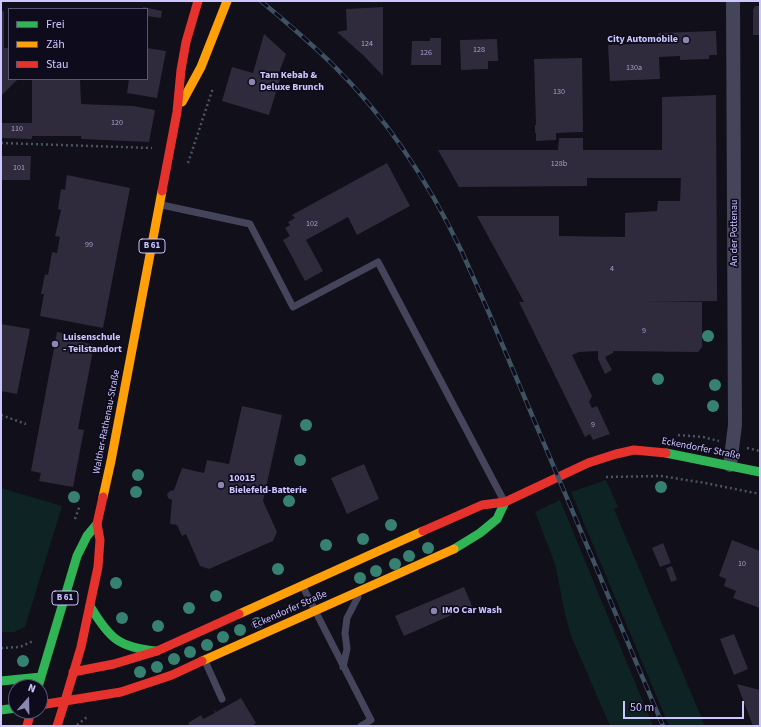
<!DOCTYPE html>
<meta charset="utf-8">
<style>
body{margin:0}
#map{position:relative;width:761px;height:727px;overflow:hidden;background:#110f19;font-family:"Source Sans 3",sans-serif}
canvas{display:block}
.frame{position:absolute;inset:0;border:2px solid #cdc7ff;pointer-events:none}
.legend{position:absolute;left:8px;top:8px;width:140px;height:72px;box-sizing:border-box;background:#0e0b1d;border:1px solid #5a5677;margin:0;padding:5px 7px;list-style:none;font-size:12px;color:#cdc7ff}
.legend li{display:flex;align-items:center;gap:8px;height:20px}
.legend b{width:20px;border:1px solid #5a5677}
.north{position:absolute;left:8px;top:679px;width:40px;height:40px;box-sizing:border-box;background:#0e0b1d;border:1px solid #5a5677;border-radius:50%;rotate:20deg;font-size:11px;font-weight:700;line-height:16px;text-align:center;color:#cdc7ff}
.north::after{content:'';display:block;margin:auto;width:14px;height:18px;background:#8b87ae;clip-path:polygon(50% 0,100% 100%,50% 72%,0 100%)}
.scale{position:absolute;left:623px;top:701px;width:121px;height:18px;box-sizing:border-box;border:2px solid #cdc7ff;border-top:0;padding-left:5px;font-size:12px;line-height:14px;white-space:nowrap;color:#cdc7ff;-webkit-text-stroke:3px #0e0b1d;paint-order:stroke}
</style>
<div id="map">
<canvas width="761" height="727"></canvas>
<div class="frame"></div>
<ul class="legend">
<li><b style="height:5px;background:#30b455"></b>Frei</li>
<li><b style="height:5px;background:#ff9f0a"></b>Zäh</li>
<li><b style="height:5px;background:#e5322d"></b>Stau</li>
</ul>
<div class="north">N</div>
<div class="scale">50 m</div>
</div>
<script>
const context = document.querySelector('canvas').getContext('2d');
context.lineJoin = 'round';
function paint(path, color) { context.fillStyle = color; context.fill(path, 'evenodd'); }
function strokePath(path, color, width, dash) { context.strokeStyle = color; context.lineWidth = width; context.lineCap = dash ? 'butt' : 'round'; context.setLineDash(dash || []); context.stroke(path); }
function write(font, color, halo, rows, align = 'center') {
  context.font = font + ' "Source Sans 3",sans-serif'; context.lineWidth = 3.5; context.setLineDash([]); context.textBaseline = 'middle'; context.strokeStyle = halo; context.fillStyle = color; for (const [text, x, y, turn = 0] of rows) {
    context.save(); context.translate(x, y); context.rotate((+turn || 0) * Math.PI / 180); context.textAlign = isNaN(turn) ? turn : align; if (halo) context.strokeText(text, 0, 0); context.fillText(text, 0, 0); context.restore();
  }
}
paint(new Path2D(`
 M 606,480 L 618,507 L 614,509 L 705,726 L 669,726 L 571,492 Z
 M 1,488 L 62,506 L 25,627 L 14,632 L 1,632 Z
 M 560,500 L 653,726 L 610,726 L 571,636 L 565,614 L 555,564 L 535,512 Z`), '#0e2323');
paint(new Path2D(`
 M 755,6 L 760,6 L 760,35 L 753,35 L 753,10 Z
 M 143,7 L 162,11 L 161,18 L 147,16 L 147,9 L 143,9 Z
 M 383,7 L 383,76 L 364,56 L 337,32 L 347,30 L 346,9 Z
 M 1,11 L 4,11 L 4,48 L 9,48 L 9,79 L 18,79 L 1,96 Z
 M 716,31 L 717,55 L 709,55 L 709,59 L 680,60 L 680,56 L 659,57 L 660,79 L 610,81 L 608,45 L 658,43 L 658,33 Z
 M 264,34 L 286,54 L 277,78 L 280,79 L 269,115 L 222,101 L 232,67 L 253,73 Z
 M 430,38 L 441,38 L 441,65 L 411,65 L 412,41 L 430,41 Z
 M 497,39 L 498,61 L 488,61 L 488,69 L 461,70 L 460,40 Z
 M 147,48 L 166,51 L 157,98 L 127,93 L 129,79 L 147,79 Z
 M 582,58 L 583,132 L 556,133 L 556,140 L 536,141 L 536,133 L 535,133 L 535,125 L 536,125 L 534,59 Z
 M 32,79 L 80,79 L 81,104 L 133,106 L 155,110 L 149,142 L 81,139 L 81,136 L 32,136 L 32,139 L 1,138 L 1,123 L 32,123 Z
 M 716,95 L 717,301 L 645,302 L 702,302 L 702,347 L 698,352 L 613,351 L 613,353 L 605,357 L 612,370 L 605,374 L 598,359 L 598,351 L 579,352 L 572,355 L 592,396 L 589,402 L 592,408 L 597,406 L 610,434 L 593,440 L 590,434 L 585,437 L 519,302 L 524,302 L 477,216 L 559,216 L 559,236 L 625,237 L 625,213 L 657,211 L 658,201 L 680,201 L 681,178 L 587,178 L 587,186 L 459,187 L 438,150 L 558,150 L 559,138 L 583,138 L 583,150 L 662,150 L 662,97 Z
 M 1,156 L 31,156 L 30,180 L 1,180 Z
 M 387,163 L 410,206 L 357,235 L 348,217 L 306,240 L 323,271 L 305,281 L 283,240 L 290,236 L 285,228 L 290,225 L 288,222 L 295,218 L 292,215 Z
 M 67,175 L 130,188 L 103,328 L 40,316 L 44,294 L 41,294 L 45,274 L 48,275 L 52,252 L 57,253 L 60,237 L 55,236 L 61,210 L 58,209 L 61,189 L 65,190 Z
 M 1,324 L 30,329 L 17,394 L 1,391 Z
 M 57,332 L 79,336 L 78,341 L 94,345 L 78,429 L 84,430 L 73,487 L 39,481 L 41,473 L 31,471 Z
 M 242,406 L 282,415 L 263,501 L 277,532 L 273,541 L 209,569 L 200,566 L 186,534 L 182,536 L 177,525 L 170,524 L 172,500 L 168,498 L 167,494 L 170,491 L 174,490 L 182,468 L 204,473 L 207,460 L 229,464 Z
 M 364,464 L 379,499 L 347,514 L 331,478 Z
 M 732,540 L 760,551 L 760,608 L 733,598 L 736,591 L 724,586 L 726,579 L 719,576 Z
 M 663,543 L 671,563 L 660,567 L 652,548 Z
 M 672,566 L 677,580 L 671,582 L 666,568 Z
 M 464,587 L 472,606 L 404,636 L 395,616 Z
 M 734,634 L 748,669 L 734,675 L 720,639 Z
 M 737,684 L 760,690 L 760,726 L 753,726 Z
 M 241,698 L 256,723 L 252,726 L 190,726 L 188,723 L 201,715 L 203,719 L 215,713 L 214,709 L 216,712 Z`), '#2f2b3c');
strokePath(new Path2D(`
 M 1,143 L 152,148
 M 188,163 L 213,88
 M 1,415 L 26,424
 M 1,420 L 2,416
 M 678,435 L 703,437 L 719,441
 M 747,448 L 760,451
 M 606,477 L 661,476 L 705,483 L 760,494
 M 75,519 L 80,505
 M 1,648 L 20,647 L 33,641
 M 77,725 L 87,717`), '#475662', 2.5, [2, 3]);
strokePath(new Path2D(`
 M 162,205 L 250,224 L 293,307 L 378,262 L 504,501
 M 303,587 L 371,720 L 361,726
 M 205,661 L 222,699
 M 343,667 L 347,649 L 345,633 L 347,618 L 358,597`), '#44445a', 7);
strokePath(new Path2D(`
 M 730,465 L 735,425 L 733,1`), '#44445a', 14);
strokePath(new Path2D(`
 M 666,453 L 760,472
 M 454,549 L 480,533 L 497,519 L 505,502
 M 90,606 C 109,638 119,648 157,651
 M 1,681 L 41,677
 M 38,687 L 77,556 L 87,536 L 97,524
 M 1,710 L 16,708`), '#30b455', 9);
strokePath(new Path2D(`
 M 182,102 L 201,67 L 227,1
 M 103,497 L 111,461 L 162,191
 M 239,614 L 423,531
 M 202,661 L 454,549`), '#ff9f0a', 9);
strokePath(new Path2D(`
 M 162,191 L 177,112 L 181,70 L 186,42 L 198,1
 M 423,531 L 482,505 L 505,502 L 588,463 L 616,454 L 634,450 L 666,453
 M 73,672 L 114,664 L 157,651 L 239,614
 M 40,705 L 65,701 L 81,647 L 98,567 L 100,540 L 97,524 L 103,497
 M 27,726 L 31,711
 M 57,726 L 65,701 L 121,692 L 172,675 L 202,661`), '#e5322d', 9);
const rail = new Path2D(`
 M 261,1 C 286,22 311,43 334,66 C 387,118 430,185 462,252 C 471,272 480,293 489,313 L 663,726`);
strokePath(rail, '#3e5362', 4.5);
strokePath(rail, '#0e0b1d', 3, [9]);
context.fillStyle = '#368172';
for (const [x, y] of [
 [708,336],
 [658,379],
 [715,385],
 [713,406],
 [306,425],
 [300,460],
 [138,475],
 [661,487],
 [136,492],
 [74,497],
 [289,501],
 [391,525],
 [363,539],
 [326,545],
 [428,548],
 [409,556],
 [395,564],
 [278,569],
 [376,571],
 [360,578],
 [116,583],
 [216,596],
 [189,608],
 [122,618],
 [257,623],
 [158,626],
 [240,630],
 [223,637],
 [207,645],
 [190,652],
 [174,659],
 [23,661],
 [157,667],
 [140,672]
]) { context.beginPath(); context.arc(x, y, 6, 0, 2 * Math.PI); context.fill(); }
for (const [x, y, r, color] of [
 [686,40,4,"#8b87ae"],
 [252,82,4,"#8b87ae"],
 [55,344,4,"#8b87ae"],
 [221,485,4,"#8b87ae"],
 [434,611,4,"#8b87ae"]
]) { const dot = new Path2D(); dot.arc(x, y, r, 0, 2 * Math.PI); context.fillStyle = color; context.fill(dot); strokePath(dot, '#0e0b1d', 1.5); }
write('8px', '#a6a0ce', null, [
 ["124",367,44],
 ["128",479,50],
 ["126",426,53],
 ["130a",634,68],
 ["130",559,92],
 ["120",117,123],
 ["110",17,129],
 ["128b",559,164],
 ["101",19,168],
 ["102",312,224],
 ["99",89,245],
 ["4",612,269],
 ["9",644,331],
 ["9",593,425],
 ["10",742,564]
]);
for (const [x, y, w] of [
 [152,246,26],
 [65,598,26]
]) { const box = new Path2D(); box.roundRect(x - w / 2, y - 7, w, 14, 3); context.fillStyle = '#0e0b1d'; context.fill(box); strokePath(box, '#cdc7ff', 1); }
write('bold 9px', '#cdc7ff', null, [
 ["B 61",152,246],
 ["B 61",65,598]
]);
write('bold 10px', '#cdc7ff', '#0e0b1d', [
 ["City Automobile",678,40,"right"],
 ["Tam Kebab &",260,76],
 ["Deluxe Brunch",260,88],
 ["Luisenschule",63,338],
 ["- Teilstandort",63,350],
 ["10015",229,479],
 ["Bielefeld-Batterie",229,491],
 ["IMO Car Wash",442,611]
], 'left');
write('10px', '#cdc7ff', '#0e0b1d', [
 ["An der Pottenau",735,233,-90],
 ["Walther-Rathenau-Straße",107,422,-79],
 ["Eckendorfer Straße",701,449,11],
 ["Eckendorfer Straße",290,610,-24]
]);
</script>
